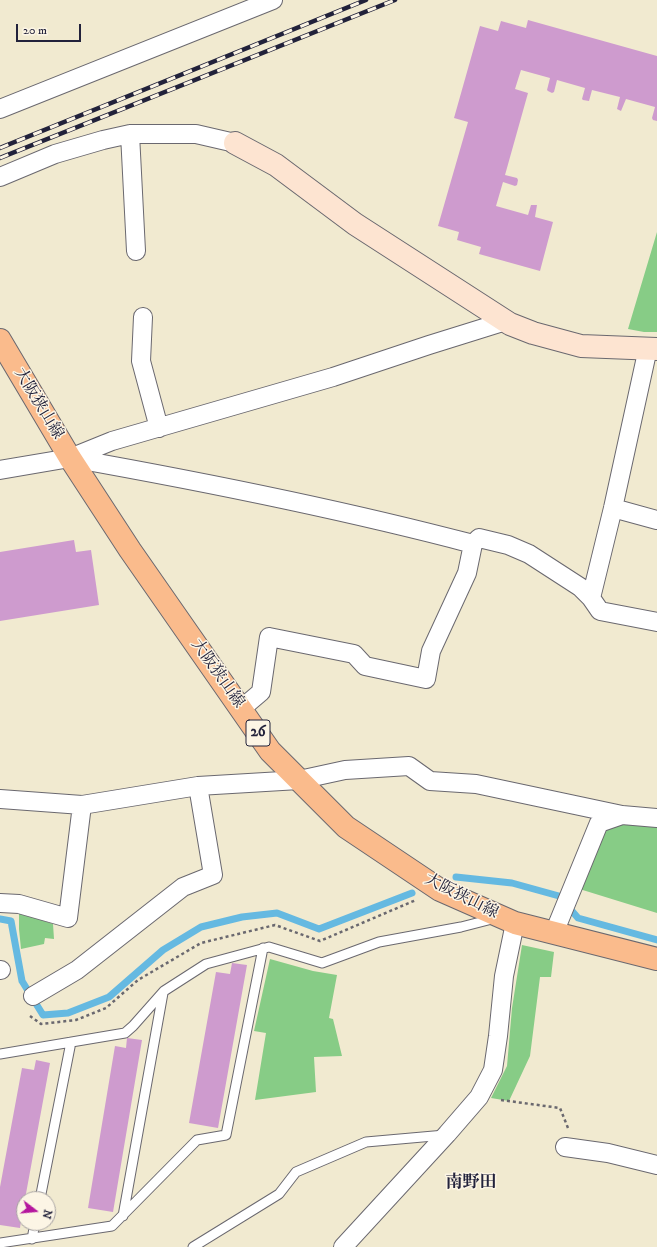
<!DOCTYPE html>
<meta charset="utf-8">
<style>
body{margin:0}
#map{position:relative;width:657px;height:1247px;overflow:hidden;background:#f1ead0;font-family:"IM FELL DW Pica",serif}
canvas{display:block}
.north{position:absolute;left:16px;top:1191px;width:40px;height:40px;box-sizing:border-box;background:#fcf5e5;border:1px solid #a5a1a1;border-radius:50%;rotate:106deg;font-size:11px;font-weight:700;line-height:16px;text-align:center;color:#22223b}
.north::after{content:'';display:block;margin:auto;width:14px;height:18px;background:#b5179e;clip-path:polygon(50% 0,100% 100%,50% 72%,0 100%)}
.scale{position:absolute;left:16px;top:24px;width:65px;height:18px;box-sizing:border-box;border:2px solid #22223b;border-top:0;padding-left:5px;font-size:12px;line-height:14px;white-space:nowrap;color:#22223b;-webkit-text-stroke:3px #fcf5e5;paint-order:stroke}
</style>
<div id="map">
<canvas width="657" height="1247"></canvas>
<div class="north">N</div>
<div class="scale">20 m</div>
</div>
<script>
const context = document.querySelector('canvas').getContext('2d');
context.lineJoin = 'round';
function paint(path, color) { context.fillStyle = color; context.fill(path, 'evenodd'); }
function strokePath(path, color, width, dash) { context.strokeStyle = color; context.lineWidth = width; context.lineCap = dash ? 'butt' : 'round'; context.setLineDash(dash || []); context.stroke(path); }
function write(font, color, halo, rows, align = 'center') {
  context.font = font + ' "IM FELL DW Pica","Noto Serif JP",serif'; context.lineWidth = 3; context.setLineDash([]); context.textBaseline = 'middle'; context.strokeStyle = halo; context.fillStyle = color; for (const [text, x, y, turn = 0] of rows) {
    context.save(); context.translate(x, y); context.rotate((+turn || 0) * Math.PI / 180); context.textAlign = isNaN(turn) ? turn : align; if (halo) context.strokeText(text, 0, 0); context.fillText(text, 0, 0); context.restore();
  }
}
paint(new Path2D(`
 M 657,232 L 657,332 L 644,332 L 628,329 Z
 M 657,818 L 657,913 L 573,887 L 599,823 Z
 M 19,912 L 53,924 L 54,939 L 45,938 L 44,944 L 21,949 L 19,929 Z
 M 522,945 L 554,952 L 551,977 L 540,977 L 530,1056 L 509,1101 L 491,1098 L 507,1066 L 512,1008 Z
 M 270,959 L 313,971 L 337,975 L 329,1018 L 333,1019 L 342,1056 L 314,1057 L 316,1092 L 255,1100 L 266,1033 L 254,1031 Z`), '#87cc86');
strokePath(new Path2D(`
 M 456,877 L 512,883 L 559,896 L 578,918 L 657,940
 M 0,919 L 11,921 L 22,981 L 43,1015 L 68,1013 L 109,997 L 163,950 L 201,927 L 242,917 L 277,913 L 319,929 L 412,893`), '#65b9e1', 7);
paint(new Path2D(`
 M 528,20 L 657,56 L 657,121 L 653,120 L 652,118 L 655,107 L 626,99 L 621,111 L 617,109 L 620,97 L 592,90 L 589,101 L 583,100 L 582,99 L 585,88 L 557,80 L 554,92 L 552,93 L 548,91 L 547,90 L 550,78 L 521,70 L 515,89 L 528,93 L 505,175 L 517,178 L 518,180 L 517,185 L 515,186 L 503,182 L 496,206 L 528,215 L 531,205 L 537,205 L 535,217 L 553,222 L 540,271 L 479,254 L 481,247 L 457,240 L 459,232 L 438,226 L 468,122 L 454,118 L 480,26 L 498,31 L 501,21 L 526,28 Z
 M 74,540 L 76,552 L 91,550 L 99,605 L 0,621 L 0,552 Z
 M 232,963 L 247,965 L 218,1128 L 189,1123 L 216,972 L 230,974 Z
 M 127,1038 L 142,1040 L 113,1212 L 88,1208 L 115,1046 L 126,1048 Z
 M 36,1060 L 50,1063 L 25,1199 L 24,1199 L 20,1228 L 0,1225 L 0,1187 L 22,1068 L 34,1070 Z`), '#ce9bce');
const lane = new Path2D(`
 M 0,1054 L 125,1033 L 133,1026 L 164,991 L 206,964 L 269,947 L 322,963 L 379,942 L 461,927 L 496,918
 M 40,1199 L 71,1042
 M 123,1216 L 163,993
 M 32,1239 L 35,1223
 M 0,1243 L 112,1226 L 197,1140 L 226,1135 L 263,948
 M 193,1247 L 279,1194 L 296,1172 L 366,1142 L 445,1135`);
const street = new Path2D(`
 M 0,109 L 273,0
 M 130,134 L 136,251
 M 0,177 L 55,154 L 103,140 L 130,134 L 196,134 L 235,143
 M 143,317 L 141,361 L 159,428
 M 70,458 C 205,482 340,509 473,544 L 479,538 L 508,545 L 529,554 L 580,587 L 591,598 L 600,611 L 657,622
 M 0,470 L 70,458 L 112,441 L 333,377 L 429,345 L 506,321
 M 613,508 L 657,520
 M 591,598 L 613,508 L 648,348
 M 241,709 L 261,692 L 269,637 L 354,654 L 365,666 L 426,679 L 431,651 L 467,573 L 473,544
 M 0,799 L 82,805 L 198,786 L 299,780 L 345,770 L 409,766 L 430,781 L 476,784 L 622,815
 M 0,903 L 19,904 L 68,918 L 82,805
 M 554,933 L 599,823 L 622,815 L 657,818
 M 0,970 L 1,970
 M 33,996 L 77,970 L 183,887 L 213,875 L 198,786
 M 565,1147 L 608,1153 L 657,1165
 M 343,1247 L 447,1134 L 479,1097 L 493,1070 L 498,1036 L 504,976 L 515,923`);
const secondary = new Path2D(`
 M 235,143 L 276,165 L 355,224 L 510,324 L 533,333 L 581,346 L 657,349`);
const primary = new Path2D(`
 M 0,340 L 70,458 L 130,550 L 270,751 L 346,827 L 440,890 L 515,923 L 657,959`);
strokePath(lane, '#6a686f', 11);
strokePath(street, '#6a686f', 20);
strokePath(secondary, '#6a686f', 24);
strokePath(primary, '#6a686f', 24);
strokePath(new Path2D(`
 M 30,1016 L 41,1024 L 76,1020 L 106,1008 L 138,980 L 201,943 L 275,925 L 320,941 L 416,900
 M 501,1100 L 560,1108 L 568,1128`), '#6a686f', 2.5, [3, 3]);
strokePath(lane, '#fff', 9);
strokePath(street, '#fff', 18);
strokePath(secondary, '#fde4d1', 22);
strokePath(primary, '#fabb8c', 22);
const rail = new Path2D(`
 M 0,148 L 366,0
 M 0,158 L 395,0`);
strokePath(rail, '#22223b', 4.5);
strokePath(rail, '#fcf5e5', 3, [9]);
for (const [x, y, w] of [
 [258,733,24]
]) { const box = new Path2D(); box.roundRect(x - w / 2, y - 13, w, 26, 3); context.fillStyle = '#fcf5e5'; context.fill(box); strokePath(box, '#22223b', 1); }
write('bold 15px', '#22223b', null, [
 ["26",258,733]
]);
write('16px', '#22223b', '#fcf5e5', [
 ["大阪狭山線",38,404,59],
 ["大阪狭山線",217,674,55],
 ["大阪狭山線",461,897,27]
]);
write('bold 17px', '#22223b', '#fcf5e5', [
 ["南野田",471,1183]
]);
</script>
